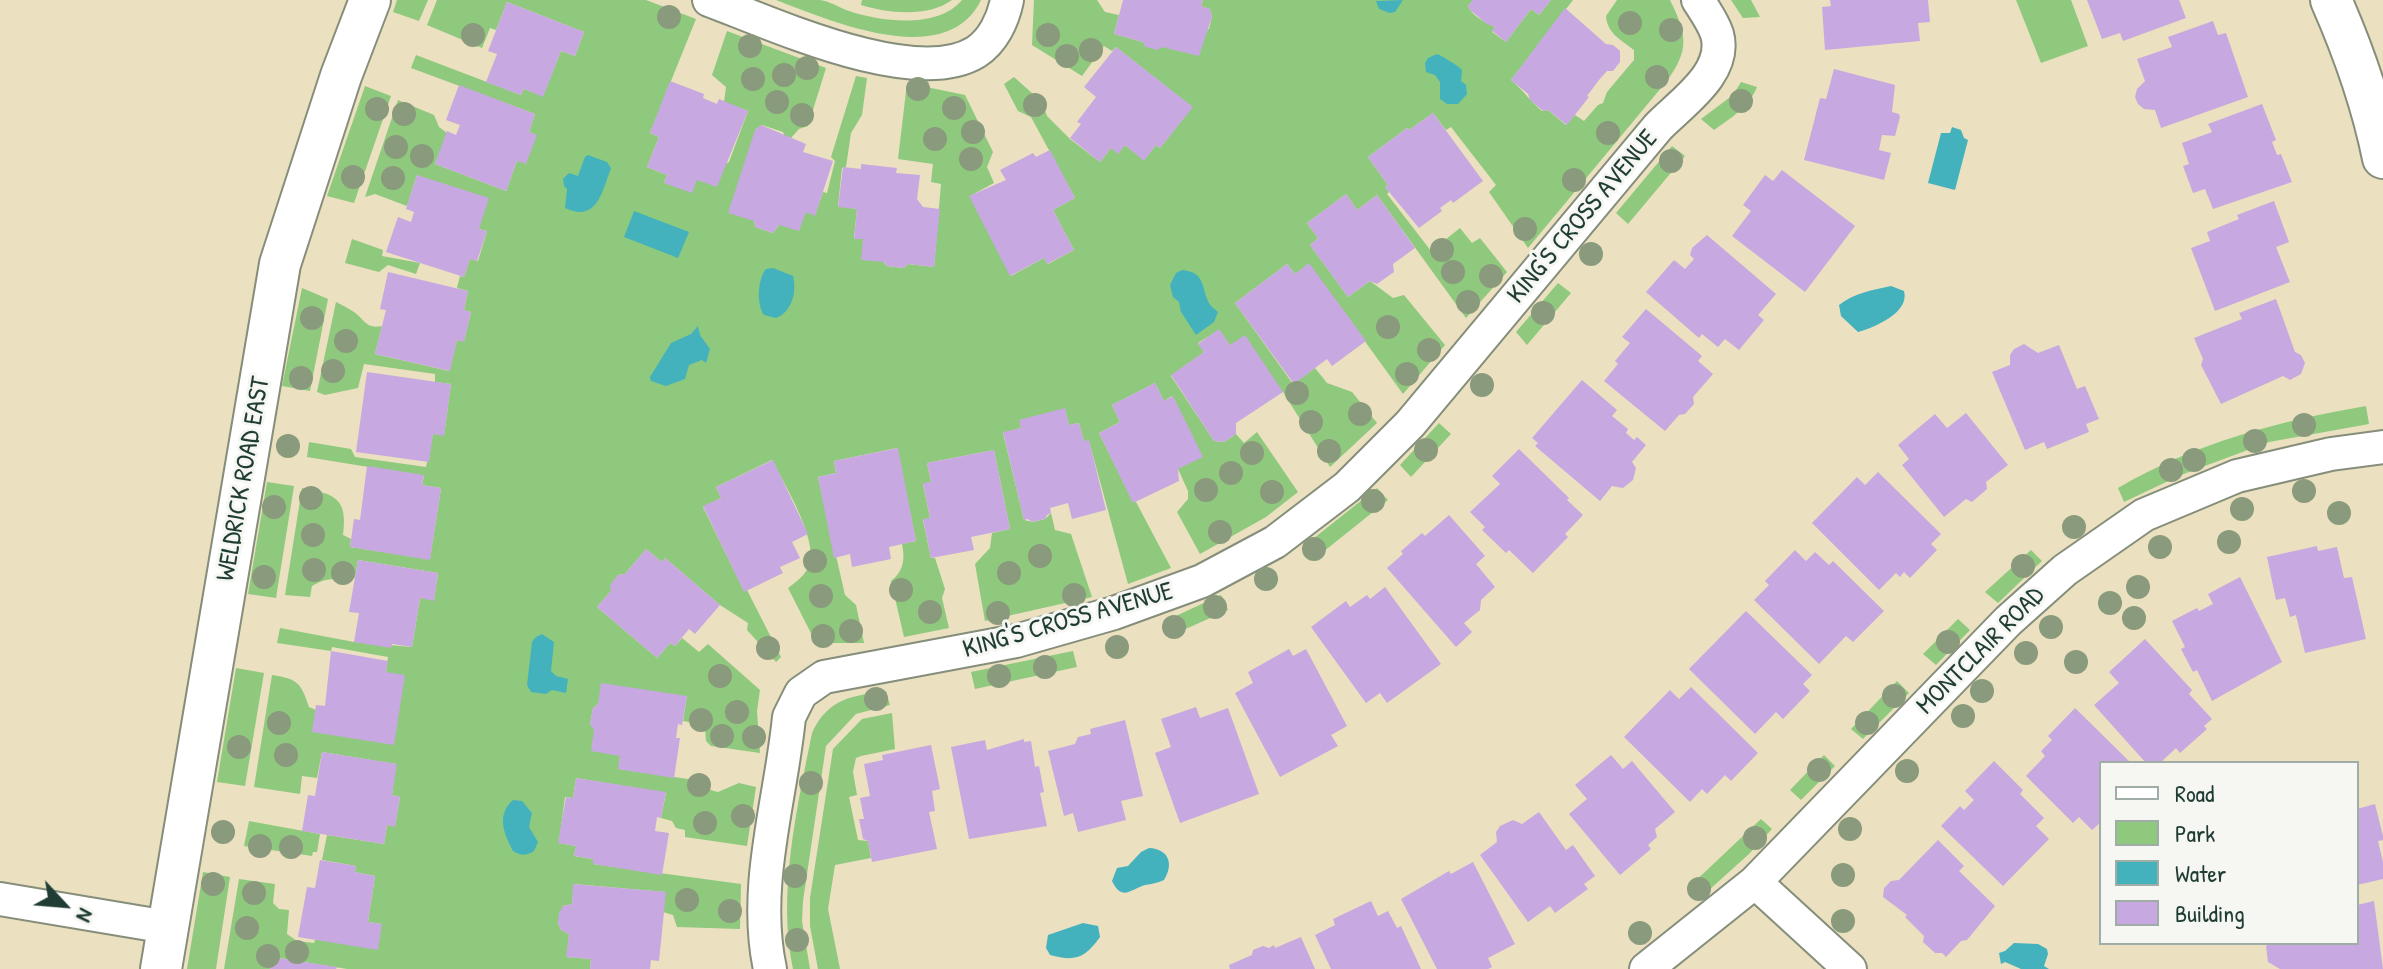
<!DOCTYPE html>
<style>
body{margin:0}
#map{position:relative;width:2383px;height:969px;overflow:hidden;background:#ebe0bf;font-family:"Patrick Hand",sans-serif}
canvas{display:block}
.legend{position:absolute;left:2099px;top:761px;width:260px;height:184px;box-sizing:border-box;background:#f6f6f2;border:2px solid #a0aca6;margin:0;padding:10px 14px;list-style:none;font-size:24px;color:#1f3d34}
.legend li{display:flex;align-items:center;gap:16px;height:40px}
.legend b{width:40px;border:2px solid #a0aca6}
.north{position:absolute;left:24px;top:865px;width:80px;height:80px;-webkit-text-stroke:6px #f6f6f2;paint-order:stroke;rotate:116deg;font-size:22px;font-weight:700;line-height:32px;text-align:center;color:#1f3d34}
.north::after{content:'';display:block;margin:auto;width:28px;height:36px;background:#1f3d34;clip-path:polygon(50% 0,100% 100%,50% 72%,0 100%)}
</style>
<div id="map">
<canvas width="2383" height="969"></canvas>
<ul class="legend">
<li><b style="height:10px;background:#fff"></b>Road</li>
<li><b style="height:22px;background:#8ec97e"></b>Park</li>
<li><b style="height:22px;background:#43b2bd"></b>Water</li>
<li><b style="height:22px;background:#c8a8e0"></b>Building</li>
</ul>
<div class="north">N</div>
</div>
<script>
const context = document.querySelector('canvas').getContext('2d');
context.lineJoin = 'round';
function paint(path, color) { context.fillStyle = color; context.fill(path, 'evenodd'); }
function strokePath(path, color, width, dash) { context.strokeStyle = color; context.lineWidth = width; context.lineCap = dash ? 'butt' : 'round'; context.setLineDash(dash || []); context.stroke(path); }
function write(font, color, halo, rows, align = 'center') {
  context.font = font + ' "Patrick Hand",sans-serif'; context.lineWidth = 6; context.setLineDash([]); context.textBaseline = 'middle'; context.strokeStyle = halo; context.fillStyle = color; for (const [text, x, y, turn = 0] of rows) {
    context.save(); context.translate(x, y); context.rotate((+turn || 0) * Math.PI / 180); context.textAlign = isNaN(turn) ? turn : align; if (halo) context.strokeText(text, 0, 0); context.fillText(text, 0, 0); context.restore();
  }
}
paint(new Path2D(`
 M 397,0 L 428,0 L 419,21 L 393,12 Z
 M 437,0 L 646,0 L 696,19 L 650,133 L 659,137 L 647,167 L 667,175 L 664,183 L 697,180 L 729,162 L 748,111 L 724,102 L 726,87 L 712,75 L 727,31 L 826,68 L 808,126 L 799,129 L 791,138 L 785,137 L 783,132 L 762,125 L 755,130 L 754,221 L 755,227 L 773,233 L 779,225 L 806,212 L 815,215 L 823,192 L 827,193 L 835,161 L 831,157 L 856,76 L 867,78 L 862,115 L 851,133 L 846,167 L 842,168 L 838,206 L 857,209 L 854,238 L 863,239 L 887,266 L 904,268 L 908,264 L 934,267 L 941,184 L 931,182 L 933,164 L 898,159 L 907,83 L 965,95 L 993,152 L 987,167 L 994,183 L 970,196 L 1011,276 L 1044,258 L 1048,264 L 1074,250 L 1053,210 L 1075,198 L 1031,117 L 1018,111 L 1004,84 L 1014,77 L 1042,102 L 1047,116 L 1070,139 L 1100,162 L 1111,148 L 1118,153 L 1125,145 L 1144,160 L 1156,145 L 1160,148 L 1192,107 L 1116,47 L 1112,51 L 1104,46 L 1082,76 L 1032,45 L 1034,0 L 1097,0 L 1105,12 L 1119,15 L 1114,34 L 1143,42 L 1146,47 L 1162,47 L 1209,29 L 1212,17 L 1210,9 L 1201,6 L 1203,0 L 1473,0 L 1468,6 C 1472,16 1486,23 1495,27 L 1492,32 L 1506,42 L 1531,9 L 1539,15 L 1551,0 L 1573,0 L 1511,80 C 1523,90 1530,101 1542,111 L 1548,110 L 1566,125 L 1575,115 L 1584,121 L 1598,105 L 1603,103 L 1607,92 L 1634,60 L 1634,50 C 1621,40 1607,33 1606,16 L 1617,0 L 1670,0 C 1687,35 1690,50 1666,82 L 1528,248 L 1489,192 L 1496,185 L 1451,127 L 1446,130 L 1433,113 L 1409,130 L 1407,128 L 1368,157 L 1388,185 L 1385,187 L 1389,192 L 1387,194 L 1431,251 L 1460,228 L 1472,243 L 1480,238 L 1507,272 L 1466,318 L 1377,195 L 1357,210 L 1346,194 L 1307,223 L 1318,238 L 1310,245 L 1348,297 L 1370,281 L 1393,298 L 1404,295 L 1445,345 L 1403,394 L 1309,264 L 1295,274 L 1287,264 L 1235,303 L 1293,384 L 1315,368 L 1327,383 L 1352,392 L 1377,423 L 1330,467 L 1283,392 L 1230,345 L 1219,330 L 1198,343 L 1204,352 L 1171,376 L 1214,441 L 1224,442 L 1236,434 L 1244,443 L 1257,432 L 1298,492 L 1266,517 L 1200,554 L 1177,512 L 1188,499 L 1188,491 L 1178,469 L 1172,396 L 1164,401 L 1155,383 L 1112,405 L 1120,422 L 1099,433 L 1133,502 L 1136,502 L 1171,568 L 1128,584 L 1089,441 L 1084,441 L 1079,423 L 1069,425 L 1065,409 L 1020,420 L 1021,428 L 1003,433 L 1024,520 L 1033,522 L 1045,519 L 1051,513 L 1055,530 L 1071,534 L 1092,597 L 985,621 L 975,564 L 990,548 L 992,533 L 1010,529 L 994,450 L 927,463 L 931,482 L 923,484 L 930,518 L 923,520 L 931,558 L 935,558 L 945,589 L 942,598 L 949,628 L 904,637 L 891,581 C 904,571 905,559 902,544 L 916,541 L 897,448 L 834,461 L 836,473 L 818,477 L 845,595 L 856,605 L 864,643 L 816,643 L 788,588 C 796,582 806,575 809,565 C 819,540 784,484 772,460 L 716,487 L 721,498 L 703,507 L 744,591 L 747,590 L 781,657 L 776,662 L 747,630 L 748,623 L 720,605 L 665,558 L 662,562 L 646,549 L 625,574 L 618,575 L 611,585 L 611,591 L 597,607 L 657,658 L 670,643 L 675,646 L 682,638 L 699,652 L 708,644 L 760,690 L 757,711 L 760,753 L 711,746 L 706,741 L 705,728 L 700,724 L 683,721 L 687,696 L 598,704 L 593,708 L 590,724 L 620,756 L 619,769 L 688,779 C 700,781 706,790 718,792 L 739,783 L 756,787 L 747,846 L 685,837 L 685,830 L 676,828 L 672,821 L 661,818 L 666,793 L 576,778 L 573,798 L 565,797 L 559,843 L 576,846 L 574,856 L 593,859 L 593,864 L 741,884 L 740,929 L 677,927 L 673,915 L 663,912 L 665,892 L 574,884 L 572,904 L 563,906 L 558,923 L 561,930 L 569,934 L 567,957 L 591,959 L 590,969 L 347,969 L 273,957 L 270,969 L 224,969 L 239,879 L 275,884 L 273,903 L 279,909 L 289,910 L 287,934 L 297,941 L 314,943 L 315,940 L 382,924 L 368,922 L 375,876 L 355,872 L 356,866 L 322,860 L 327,835 L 384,844 L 387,825 L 395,826 L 400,797 L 392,795 L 396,764 L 322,752 L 317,778 L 302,776 L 300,794 L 254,787 L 272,675 C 298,679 301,683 309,707 L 316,710 L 313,732 L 386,672 L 388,657 L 332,647 L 331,651 L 277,643 L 280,628 L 354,642 L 412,647 L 420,598 L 434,600 L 438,573 L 358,560 L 355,578 L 350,577 L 349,581 C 336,578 324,578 312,586 L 310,597 L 285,595 L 302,488 C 335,494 348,498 343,535 L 351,539 L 350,547 L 430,559 L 441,488 L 422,485 L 424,476 L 307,457 L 309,442 L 351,449 L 355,457 L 426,467 L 433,434 L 444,435 L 451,384 L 435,382 L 435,374 L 364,364 L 358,388 L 325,395 L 317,392 L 336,302 C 342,305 348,308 354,312 C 366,321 366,329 382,326 L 375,354 L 449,371 L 457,340 L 464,341 L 471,312 L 464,310 L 468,291 L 457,288 L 460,276 L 464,277 L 470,259 L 478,261 L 487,231 L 479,229 L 417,175 L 407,206 L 375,194 L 365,197 L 398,100 L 434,115 L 439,127 L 447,133 L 435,164 L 506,191 L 517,161 L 526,163 L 536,135 L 529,132 L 535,114 L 411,68 L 416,55 L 521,95 L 524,89 L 543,96 L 561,51 L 575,56 L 584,32 L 507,2 L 496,30 L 490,28 L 482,48 L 427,25 Z
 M 776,0 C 790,0 806,0 820,0 C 830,1 840,8 849,11 C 882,22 938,29 962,0 L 981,0 C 946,72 829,20 776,0 Z
 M 862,0 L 952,0 C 928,18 887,13 861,5 Z
 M 1731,0 L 1751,0 L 1760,17 L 1743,18 Z
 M 2016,0 L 2071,0 L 2088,46 L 2041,63 Z
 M 1741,82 L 1757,87 C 1749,107 1731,118 1714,130 L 1701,119 L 1733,95 Z
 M 365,86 L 391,96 L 354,203 L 327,196 Z
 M 1672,146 L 1685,156 L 1628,224 L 1616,213 Z
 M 352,239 L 383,250 L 382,256 L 420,263 L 416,274 L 388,265 L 379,272 L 345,263 Z
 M 1558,283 L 1571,293 L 1527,345 L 1516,332 Z
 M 302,288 L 328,299 L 310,391 L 282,386 Z
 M 2366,406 L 2369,424 L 2269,442 L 2181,475 L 2124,502 L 2118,488 C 2195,443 2279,421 2366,406 Z
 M 1439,423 L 1451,434 L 1411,477 L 1400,465 Z
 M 267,482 L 294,486 L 276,598 L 248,594 Z
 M 1377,488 L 1388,500 L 1313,560 L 1304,546 Z
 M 2031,550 L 2042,561 L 1998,603 L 1985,592 Z
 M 1221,595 L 1228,610 L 1170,636 L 1165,621 Z
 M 1958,619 L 1970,630 L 1936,665 L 1923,654 Z
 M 1073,651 L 1077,667 L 975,689 L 971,672 Z
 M 236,668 L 264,673 L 245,786 L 217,782 Z
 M 1897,681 L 1909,693 L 1863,739 L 1851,729 Z
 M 886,691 L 890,705 L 856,714 L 826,746 L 803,901 L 802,921 L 810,969 L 793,969 C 777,894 797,808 812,733 C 828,698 852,696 886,691 Z
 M 892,713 L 895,749 L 861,756 L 856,758 L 853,772 L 857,795 L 849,797 L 858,840 L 868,841 L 871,858 L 835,865 L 828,909 L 840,969 L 818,969 L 810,926 L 810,898 L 833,749 L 862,719 Z
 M 1824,755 L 1835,766 L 1801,800 L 1790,790 Z
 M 1761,819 L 1772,829 L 1749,854 L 1699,899 L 1688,888 Z
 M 249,821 L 320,834 L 317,852 L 313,852 L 312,856 L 244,846 Z
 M 203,872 L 230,877 L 216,969 L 187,969 Z`), '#8ec97e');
paint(new Path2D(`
 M 1403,0 L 1395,12 L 1390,13 L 1379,9 L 1376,1 Z
 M 1437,54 C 1442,56 1459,66 1462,70 L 1461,81 L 1466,85 L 1467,94 L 1458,104 L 1447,104 L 1440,99 L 1440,82 L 1435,75 L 1426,72 L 1425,63 L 1428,58 Z
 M 1952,127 L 1961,130 L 1964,138 L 1968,140 L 1955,190 L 1928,183 L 1941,133 L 1950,133 Z
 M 588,155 L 607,162 L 611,168 C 602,192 597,223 565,208 L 567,189 L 564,186 L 563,179 L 569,173 L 578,176 L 585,157 Z
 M 634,211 L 689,232 L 678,258 L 624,237 Z
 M 773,268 L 793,276 C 797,292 792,312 776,318 L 764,315 C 756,304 758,278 766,269 Z
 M 1182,270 C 1206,272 1201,288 1209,303 C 1211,307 1215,309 1218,312 L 1214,322 L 1196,335 L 1181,312 L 1179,302 L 1173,297 L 1170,285 L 1176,273 Z
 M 1891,286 L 1904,291 C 1910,312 1876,327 1858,332 L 1841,316 L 1839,305 C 1854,293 1873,290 1891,286 Z
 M 698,326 L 700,335 L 710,349 L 706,363 L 702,360 L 689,365 L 685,379 L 666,386 L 651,381 L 650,377 L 671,343 L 691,334 Z
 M 542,634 L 554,642 L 551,671 L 556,676 L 568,679 L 566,693 L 552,690 L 546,694 L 531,692 L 527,685 L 532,642 L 536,637 Z
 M 513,800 L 522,801 L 532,813 L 529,827 L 538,842 L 534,851 C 526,856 521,856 513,851 C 504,834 496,815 513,800 Z
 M 1149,848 C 1169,849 1174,864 1164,880 C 1157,883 1152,884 1145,885 C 1131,889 1122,902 1112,881 L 1117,868 L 1128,866 L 1141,852 Z
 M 1083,923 L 1098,926 L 1100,937 C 1085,958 1075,962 1050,955 L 1046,948 L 1048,935 Z
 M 2014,943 L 2038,944 L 2047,949 L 2048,954 L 2044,966 L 2049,969 L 2021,969 L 2005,962 L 2001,964 L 1999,953 L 2005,951 Z`), '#43b2bd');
paint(new Path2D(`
 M 1123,0 L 1203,0 L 1201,6 L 1210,9 L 1212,17 L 1199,56 L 1162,47 L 1158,50 L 1145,47 L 1143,42 L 1114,34 Z
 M 1473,0 L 1551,0 L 1539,15 L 1531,9 L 1506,42 L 1492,31 L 1495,27 L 1487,24 L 1470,10 L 1468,6 Z
 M 1830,0 L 1928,0 L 1930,22 L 1918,23 L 1920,41 L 1825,50 L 1822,7 L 1831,6 Z
 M 2087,0 L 2179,0 L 2186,18 L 2123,41 L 2120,33 L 2102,39 Z
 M 507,2 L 584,32 L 575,56 L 561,51 L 543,97 L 524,89 L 521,95 L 486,82 L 497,54 L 488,51 Z
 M 1565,8 L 1606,44 L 1613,45 L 1620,51 L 1620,62 L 1613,71 L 1607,71 L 1599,80 L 1587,96 L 1589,97 L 1567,125 L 1548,110 L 1543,111 L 1530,100 L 1528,94 L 1511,80 Z
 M 2213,21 L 2218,35 L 2226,33 L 2248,97 L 2161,128 L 2155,110 L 2144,109 L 2138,104 L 2135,97 L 2137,89 L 2145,81 L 2137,59 L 2172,47 L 2168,37 Z
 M 1116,47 L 1193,107 L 1160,148 L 1156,145 L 1144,161 L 1125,145 L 1118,154 L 1111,148 L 1100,162 L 1070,138 L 1081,124 L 1077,122 L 1096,97 L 1084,87 Z
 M 1834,69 L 1895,85 L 1892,112 L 1899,114 L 1900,117 L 1895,136 L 1882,135 L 1879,150 L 1891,153 L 1884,180 L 1804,160 L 1820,98 L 1826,99 Z
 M 670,81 L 704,94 L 703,98 L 717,104 L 719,99 L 748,111 L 717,187 L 697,180 L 692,193 L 664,183 L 667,175 L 647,167 L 659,137 L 650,133 Z
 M 459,85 L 535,114 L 529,132 L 537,135 L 526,164 L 517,161 L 506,191 L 435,164 L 447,131 L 456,135 L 460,125 L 446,120 Z
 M 2262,104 L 2276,140 L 2272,142 L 2277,155 L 2281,154 L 2292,182 L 2213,209 L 2205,189 L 2193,193 L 2183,166 L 2189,164 L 2182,143 L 2212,132 L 2208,124 Z
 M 1433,113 L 1483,181 L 1453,203 L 1451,200 L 1440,208 L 1442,211 L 1419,228 L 1385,187 L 1388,185 L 1368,157 L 1407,128 L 1409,130 Z
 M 761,125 L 806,144 L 803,152 L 833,161 L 815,216 L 806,212 L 799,231 L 779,225 L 773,233 L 755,227 L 754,221 L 728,213 L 755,130 Z
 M 1050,150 L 1075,198 L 1053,210 L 1074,250 L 1047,264 L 1044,258 L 1010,276 L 969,196 L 1006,180 L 1000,170 L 1033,153 L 1036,157 Z
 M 861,164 L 897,168 L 896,173 L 920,175 L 917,199 L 923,207 L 940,209 L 934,267 L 908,264 L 904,268 L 887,266 L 884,262 L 861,260 L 863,239 L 854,239 L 857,209 L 838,207 L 843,167 L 861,169 Z
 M 1782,170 L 1855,226 L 1805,292 L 1732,236 L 1751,211 L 1743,205 L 1765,175 L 1773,181 Z
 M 417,175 L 489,198 L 479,229 L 487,231 L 477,261 L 470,259 L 464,277 L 386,252 L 398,217 L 411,222 L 414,212 L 406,209 Z
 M 1346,194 L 1357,210 L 1377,195 L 1415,248 L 1393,264 L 1394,272 L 1377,284 L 1370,281 L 1348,297 L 1310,245 L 1318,238 L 1307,223 Z
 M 2274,201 L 2289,242 L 2276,247 L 2290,282 L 2215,311 L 2191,248 L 2210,241 L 2207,232 L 2239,219 L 2237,215 Z
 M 1707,235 L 1776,294 L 1758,315 L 1764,320 L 1739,350 L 1725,339 L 1718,347 L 1702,334 L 1699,338 L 1646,292 L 1674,260 L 1685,269 L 1694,259 L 1690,255 L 1692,248 Z
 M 1309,263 L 1366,341 L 1332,366 L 1327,359 L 1294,384 L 1235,303 L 1287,264 L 1295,274 Z
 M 388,272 L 468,291 L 464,310 L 471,312 L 464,342 L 457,340 L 450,371 L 375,354 L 386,310 L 380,309 Z
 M 2276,299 L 2295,352 L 2301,355 L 2305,363 L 2301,374 L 2290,380 L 2283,376 L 2221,404 L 2201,365 L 2203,359 L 2194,338 L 2242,319 L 2239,313 Z
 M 1646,309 L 1702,356 L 1698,361 L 1713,374 L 1693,397 L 1694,404 L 1685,414 L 1679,415 L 1665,431 L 1604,381 L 1618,364 L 1615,361 L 1630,343 L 1622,337 Z
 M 1219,329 L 1230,345 L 1245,335 L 1283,392 L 1236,423 L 1236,434 L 1224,442 L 1214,441 L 1171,375 L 1204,352 L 1198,344 Z
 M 2024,344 L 2038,353 L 2059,345 L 2077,389 L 2085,386 L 2099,419 L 2086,424 L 2089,432 L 2047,449 L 2044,442 L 2025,450 L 1992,372 L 2010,365 L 2010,355 L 2014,349 Z
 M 367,372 L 451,384 L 444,436 L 433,434 L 429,462 L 356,452 Z
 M 1582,380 L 1617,410 L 1612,416 L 1628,429 L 1626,433 L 1634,440 L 1637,437 L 1646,445 L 1632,462 L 1636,468 L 1633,480 L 1623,488 L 1612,486 L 1600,501 L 1535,446 L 1538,443 L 1532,438 Z
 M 1155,383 L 1164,401 L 1173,396 L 1203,457 L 1178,469 L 1179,481 L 1133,503 L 1099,433 L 1120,422 L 1112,405 Z
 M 1065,408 L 1069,425 L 1079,423 L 1084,441 L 1089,440 L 1106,510 L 1072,519 L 1068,503 L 1050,508 L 1051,513 L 1047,515 L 1045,519 L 1032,522 L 1028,519 L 1024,520 L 1003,432 L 1021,428 L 1019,420 Z
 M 1966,413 L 2008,465 L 1986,482 L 1987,489 L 1972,502 L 1966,499 L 1944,517 L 1902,465 L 1909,459 L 1898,445 L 1935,414 L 1947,428 Z
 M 898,448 L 916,541 L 889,547 L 891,559 L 852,567 L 850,554 L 834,558 L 818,477 L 836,473 L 834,461 Z
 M 1519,449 L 1569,498 L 1567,500 L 1583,515 L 1565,534 L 1568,537 L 1533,573 L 1509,550 L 1506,553 L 1482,530 L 1485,527 L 1470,512 L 1500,484 L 1492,476 Z
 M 994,450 L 1010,529 L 971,537 L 974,550 L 931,558 L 923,519 L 930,518 L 923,483 L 931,482 L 927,463 Z
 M 773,460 L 808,534 L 792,542 L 800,558 L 780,567 L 783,573 L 744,592 L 703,506 L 721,498 L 716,487 Z
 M 367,466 L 424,475 L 422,485 L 441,488 L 430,560 L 350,547 L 354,519 L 360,520 Z
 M 1878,472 L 1941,534 L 1931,544 L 1937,550 L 1910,578 L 1904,572 L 1900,577 L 1896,573 L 1879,590 L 1812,523 L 1857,477 L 1865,485 Z
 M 1449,515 L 1485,556 L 1476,564 L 1495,587 L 1481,600 L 1480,610 L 1464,623 L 1472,632 L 1456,647 L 1387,568 L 1403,554 L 1401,551 L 1422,533 L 1425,536 Z
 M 2317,546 L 2318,551 L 2337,547 L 2344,578 L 2352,577 L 2366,639 L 2305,653 L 2296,615 L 2290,617 L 2285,598 L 2276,600 L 2267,557 Z
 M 646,549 L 662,562 L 665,558 L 720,605 L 695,634 L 689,629 L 675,646 L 670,643 L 657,658 L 597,607 L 611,591 L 610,585 L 618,575 L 625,574 Z
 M 1795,550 L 1806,561 L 1815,552 L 1829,565 L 1833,561 L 1884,611 L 1853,642 L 1846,636 L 1819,664 L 1754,600 L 1769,585 L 1765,581 Z
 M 358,560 L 438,573 L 434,601 L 420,598 L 412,647 L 392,644 L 391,648 L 354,642 L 359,613 L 349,612 Z
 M 2240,577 L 2282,662 L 2212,701 L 2197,670 L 2193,672 L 2181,649 L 2185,647 L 2172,621 L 2197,608 L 2199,611 L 2213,604 L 2208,594 Z
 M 1385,587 L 1441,664 L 1387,703 L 1380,693 L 1366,703 L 1311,627 L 1346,601 L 1350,607 L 1367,595 L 1370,599 Z
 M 1746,611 L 1812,675 L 1803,684 L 1810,691 L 1783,719 L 1776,712 L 1755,734 L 1689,669 Z
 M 2145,639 L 2192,690 L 2189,694 L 2212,719 L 2204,726 L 2207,729 L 2180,753 L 2176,748 L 2160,763 L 2146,763 L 2094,705 L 2119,683 L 2109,672 Z
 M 1289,649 L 1293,656 L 1306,649 L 1347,726 L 1331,735 L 1338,746 L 1280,777 L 1235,693 L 1253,683 L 1248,672 Z
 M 331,651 L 388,661 L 386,672 L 405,675 L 394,745 L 312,732 L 316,705 L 325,706 Z
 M 601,683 L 687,696 L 682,725 L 678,724 L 676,738 L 680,738 L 674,778 L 618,769 L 620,756 L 591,751 L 594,730 L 590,724 L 593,708 L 598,704 Z
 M 1691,687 L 1758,753 L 1731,781 L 1725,775 L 1707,794 L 1702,789 L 1690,802 L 1624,737 L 1670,690 L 1679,699 Z
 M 1196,707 L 1200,718 L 1228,708 L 1259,794 L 1180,823 L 1155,753 L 1171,747 L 1161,719 Z
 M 2075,708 L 2131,763 L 2101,763 L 2101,822 L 2092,830 L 2079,817 L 2073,823 L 2026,776 L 2045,756 L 2041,751 L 2052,740 L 2048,736 Z
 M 1125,720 L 1143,796 L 1121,801 L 1126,820 L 1078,832 L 1073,813 L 1064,816 L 1048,751 L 1075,744 L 1078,737 L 1091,734 L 1090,729 Z
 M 1024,739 L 1024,742 L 1031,741 L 1035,767 L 1039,766 L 1044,792 L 1040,793 L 1047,826 L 969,839 L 951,747 L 985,740 L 987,750 Z
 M 931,745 L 940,789 L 932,791 L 935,811 L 929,812 L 937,849 L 872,862 L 868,841 L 863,839 L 859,819 L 864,819 L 860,798 L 870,796 L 864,764 L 883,760 L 882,755 Z
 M 322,752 L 397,764 L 392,795 L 400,797 L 395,827 L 387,825 L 384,844 L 302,831 L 308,795 L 315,796 Z
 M 1611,755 L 1623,769 L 1632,761 L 1675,812 L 1655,829 L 1657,837 L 1648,845 L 1651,849 L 1620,875 L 1569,814 L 1587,799 L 1575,785 Z
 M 1994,761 L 2023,790 L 2020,794 L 2044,818 L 2036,826 L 2049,839 L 2003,886 L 1941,826 L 1960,806 L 1964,810 L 1974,800 L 1965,791 Z
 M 576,778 L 666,792 L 661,818 L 657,817 L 655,831 L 669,833 L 662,875 L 593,864 L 593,859 L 574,856 L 576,846 L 558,843 L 566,797 L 573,798 Z
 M 2375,804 L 2383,836 L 2383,840 L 2378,841 L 2383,862 L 2383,879 L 2357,885 L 2357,809 Z
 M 1539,812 L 1566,850 L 1573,845 L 1595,876 L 1584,884 L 1588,889 L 1555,913 L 1550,906 L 1528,922 L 1480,855 L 1497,842 L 1496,832 L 1500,826 L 1513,820 L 1522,824 Z
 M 1938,840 L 1964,866 L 1959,871 L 1995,906 L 1967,940 L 1961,941 L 1946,957 L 1942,953 L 1935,953 L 1923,942 L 1924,936 L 1905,917 L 1907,915 L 1883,897 L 1884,888 L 1891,881 L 1899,880 Z
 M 320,860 L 356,866 L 355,872 L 375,876 L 368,922 L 382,924 L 378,950 L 298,937 L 307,887 L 315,888 Z
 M 1473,862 L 1515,944 L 1488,958 L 1492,967 L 1488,969 L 1437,969 L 1401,899 L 1449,871 L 1451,874 Z
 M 573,884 L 666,892 L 659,961 L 651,960 L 650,969 L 590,969 L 591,959 L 566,957 L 569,934 L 561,930 L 558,923 L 559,913 L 563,906 L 572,904 Z
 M 1371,901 L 1378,916 L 1388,911 L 1397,928 L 1401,926 L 1421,969 L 1331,969 L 1315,935 L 1335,925 L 1333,919 Z
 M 2374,901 L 2383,969 L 2280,969 L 2268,962 L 2266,946 L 2269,943 L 2357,943 L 2357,905 Z
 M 1301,937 L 1315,969 L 1230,969 L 1229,965 L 1252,955 L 1253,950 L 1263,946 L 1269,948 L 1274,945 L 1275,948 Z
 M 272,957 L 337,967 L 336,969 L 270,969 Z`), '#c8a8e0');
const minor = new Path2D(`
 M 709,0 C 771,23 915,90 976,52 C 993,41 1003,20 1007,0
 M 1755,882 L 1850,969
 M 0,899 L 167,927
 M 770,969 C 752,886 781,800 789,717 L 801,693 L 824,677 L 1016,641 L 1114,613 L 1202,581 L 1275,542 L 1347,487 L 1410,424 L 1658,127 C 1681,103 1728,73 1717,34 C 1713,22 1705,11 1698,0
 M 1646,969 L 1755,882 L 2008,621 L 2065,570 L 2144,515 L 2237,476 L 2331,454 L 2383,447`);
const tertiary = new Path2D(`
 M 2331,0 C 2353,50 2372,104 2383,158
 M 161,969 L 280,264 L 341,76 L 370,0`);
strokePath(minor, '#858e7a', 36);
strokePath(tertiary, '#858e7a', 44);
strokePath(minor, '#fff', 32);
strokePath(tertiary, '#fff', 40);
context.fillStyle = '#8a9a7c';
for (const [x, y] of [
 [669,17],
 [1630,23],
 [1671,30],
 [473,35],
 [1048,35],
 [750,46],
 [1091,50],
 [1067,56],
 [807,68],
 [784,75],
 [1657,77],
 [753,79],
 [918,89],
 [1741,101],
 [777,102],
 [1035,105],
 [954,108],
 [377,109],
 [404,114],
 [802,115],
 [973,132],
 [1608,133],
 [935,139],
 [396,147],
 [422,156],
 [971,159],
 [1671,161],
 [353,177],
 [393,178],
 [1574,180],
 [1525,229],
 [1442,250],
 [1591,254],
 [1453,272],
 [1491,276],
 [1468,302],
 [1543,313],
 [312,318],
 [1388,327],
 [346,341],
 [1429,350],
 [333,371],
 [1407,374],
 [301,378],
 [1482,385],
 [1297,393],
 [1360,414],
 [1311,422],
 [2304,425],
 [2255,441],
 [288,446],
 [1426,450],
 [1329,451],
 [1252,453],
 [2194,460],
 [2171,470],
 [1231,473],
 [1206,490],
 [2304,491],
 [1272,492],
 [311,498],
 [1373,501],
 [274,507],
 [2242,509],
 [2339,513],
 [2074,527],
 [1220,532],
 [313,535],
 [2229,542],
 [2160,547],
 [1314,549],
 [1040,556],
 [815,561],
 [2023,566],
 [314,570],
 [343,573],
 [1009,573],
 [264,577],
 [1266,579],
 [2138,587],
 [901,590],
 [1074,595],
 [821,596],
 [2110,603],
 [1215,607],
 [930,612],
 [998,613],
 [2134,618],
 [1174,627],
 [2051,627],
 [851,631],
 [823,636],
 [1948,642],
 [1117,647],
 [768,648],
 [2026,653],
 [2076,662],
 [1045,667],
 [720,676],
 [999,676],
 [1982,691],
 [1894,696],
 [876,699],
 [737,712],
 [1963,716],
 [701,720],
 [279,723],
 [1867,723],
 [722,736],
 [754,737],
 [239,747],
 [286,755],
 [1819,770],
 [1907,771],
 [811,783],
 [699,785],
 [743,816],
 [705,823],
 [1850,829],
 [223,832],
 [1755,838],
 [260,846],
 [291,847],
 [1843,875],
 [795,876],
 [213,884],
 [1699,889],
 [254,893],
 [687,900],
 [730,911],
 [1843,921],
 [247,928],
 [1640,933],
 [797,940],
 [297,952],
 [268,956]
]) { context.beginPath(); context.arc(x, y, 12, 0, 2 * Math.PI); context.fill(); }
write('26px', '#1f3d34', '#f6f6f2', [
 ["KING'S CROSS AVENUE",1583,217,-50],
 ["WELDRICK ROAD EAST",244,479,-80],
 ["KING'S CROSS AVENUE",1068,621,-16],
 ["MONTCLAIR ROAD",1981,651,-45]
]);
</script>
